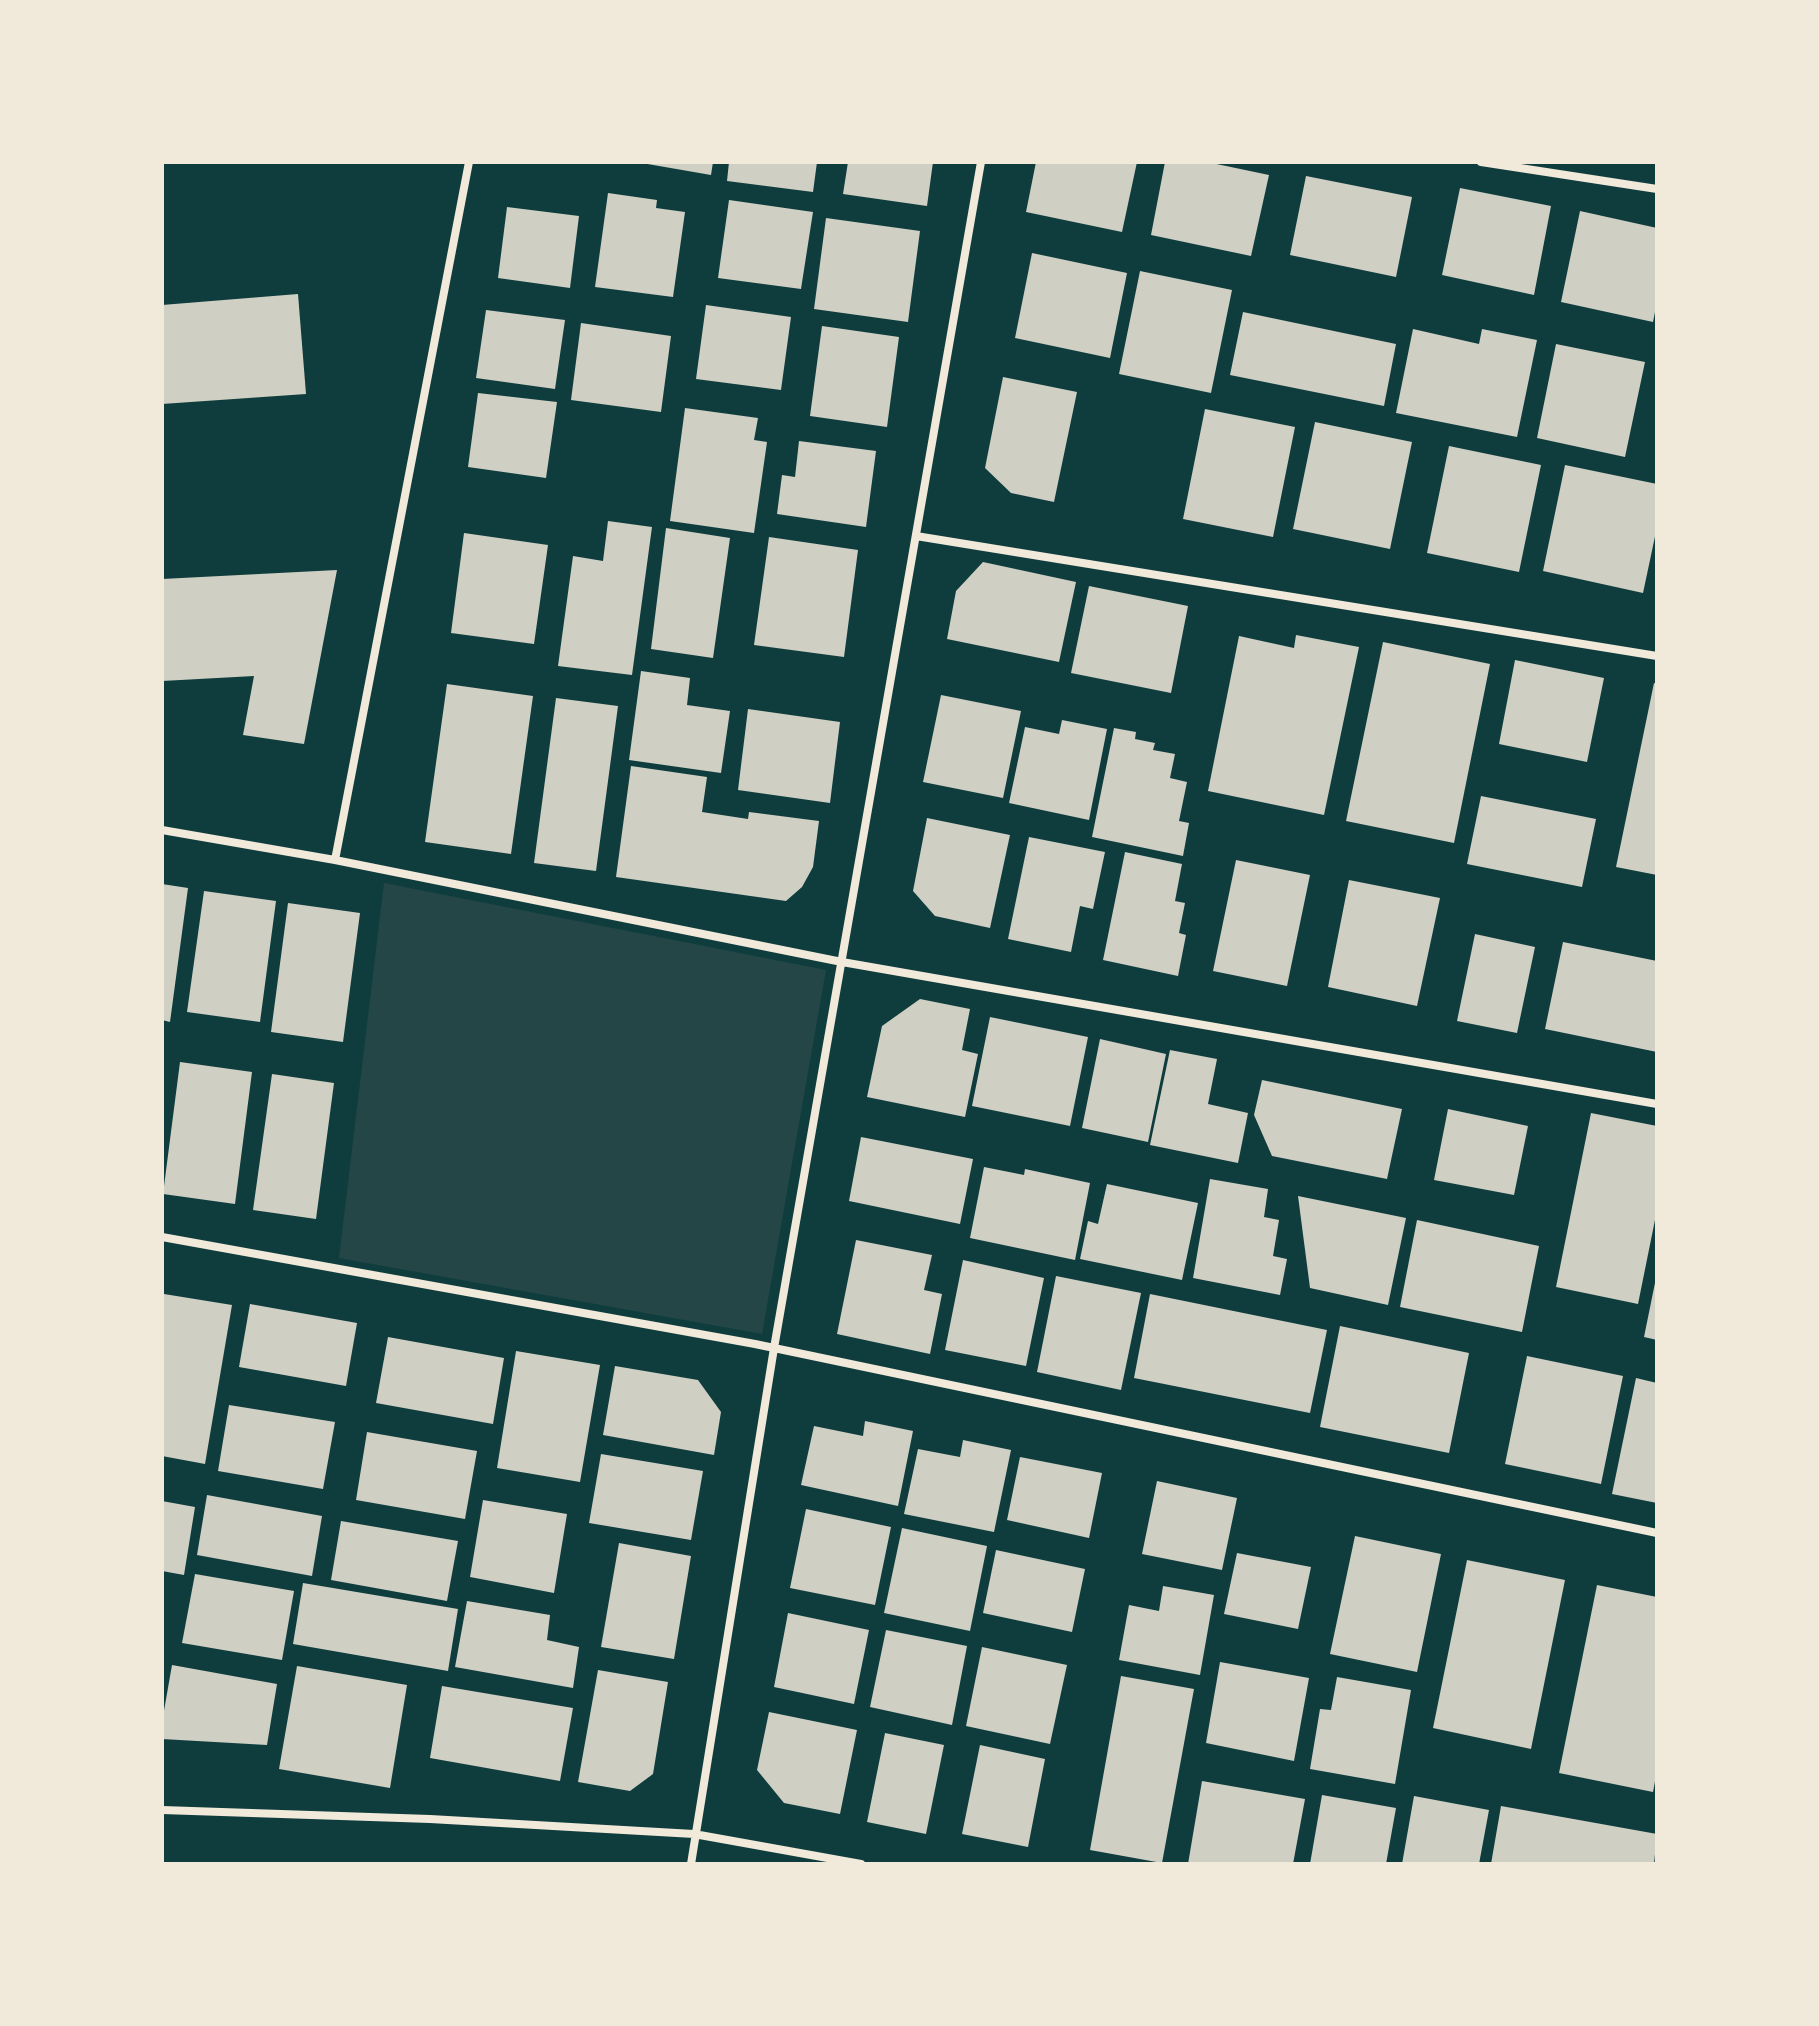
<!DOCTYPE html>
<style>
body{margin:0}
#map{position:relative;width:1819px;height:2026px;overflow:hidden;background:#0f3d3e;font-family:"Alegreya Sans",sans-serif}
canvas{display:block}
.frame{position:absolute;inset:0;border:164px solid #f1e9da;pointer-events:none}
</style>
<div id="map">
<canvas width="1819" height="2026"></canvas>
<div class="frame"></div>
</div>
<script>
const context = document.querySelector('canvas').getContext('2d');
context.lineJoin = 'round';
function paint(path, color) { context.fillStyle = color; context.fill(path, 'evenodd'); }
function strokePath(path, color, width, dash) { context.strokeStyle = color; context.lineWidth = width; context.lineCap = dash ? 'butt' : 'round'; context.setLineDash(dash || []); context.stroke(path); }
paint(new Path2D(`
 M 384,883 L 826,970 L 762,1334 L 339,1258 Z`), '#244646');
paint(new Path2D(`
 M 636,162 L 713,162 L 711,175 Z
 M 729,162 L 817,162 L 813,192 L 727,181 Z
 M 848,162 L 933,162 L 927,206 L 843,194 Z
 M 1036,162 L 1137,162 L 1122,232 L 1026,212 Z
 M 1165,162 L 1207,162 L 1269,175 L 1251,256 L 1151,235 Z
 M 1306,176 L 1412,197 L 1396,277 L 1290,255 Z
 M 1460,188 L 1551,206 L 1534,295 L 1442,275 Z
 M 608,193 L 657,200 L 656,208 L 685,212 L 673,297 L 595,287 Z
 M 729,200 L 813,212 L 801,289 L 718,278 Z
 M 507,207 L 579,216 L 570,288 L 498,278 Z
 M 1580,211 L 1657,228 L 1657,302 L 1653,322 L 1561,302 Z
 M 826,218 L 920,231 L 908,322 L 814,309 Z
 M 1032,253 L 1127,273 L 1110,358 L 1015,338 Z
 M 1140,271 L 1232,290 L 1211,393 L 1119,374 Z
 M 298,294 L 306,394 L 162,404 L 162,305 Z
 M 706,305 L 791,317 L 781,390 L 696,379 Z
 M 486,310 L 565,320 L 555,389 L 476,378 Z
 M 1243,312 L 1396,344 L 1384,406 L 1230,375 Z
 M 581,323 L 671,336 L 661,412 L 571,400 Z
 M 822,326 L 899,337 L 887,427 L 810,416 Z
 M 1413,329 L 1479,344 L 1482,329 L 1537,340 L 1517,437 L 1396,413 Z
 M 1556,344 L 1645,362 L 1625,457 L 1537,438 Z
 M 1003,377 L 1077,392 L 1054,502 L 1011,493 L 985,468 Z
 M 478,393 L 557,402 L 546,478 L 468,467 Z
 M 685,408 L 758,418 L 754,440 L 767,442 L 754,533 L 670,521 Z
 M 1205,409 L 1295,427 L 1273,537 L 1183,519 Z
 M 1315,422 L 1412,442 L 1390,549 L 1293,529 Z
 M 799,441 L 876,451 L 866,527 L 777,514 L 782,475 L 795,477 Z
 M 1449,446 L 1541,465 L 1519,572 L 1427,553 Z
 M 1565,465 L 1657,484 L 1657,527 L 1643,593 L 1543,571 Z
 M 608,521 L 652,527 L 632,675 L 558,666 L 573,556 L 603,561 Z
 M 666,528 L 730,538 L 713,658 L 651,649 Z
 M 464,533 L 548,545 L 534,644 L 451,633 Z
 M 769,537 L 858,550 L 844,657 L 754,645 Z
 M 983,562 L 1076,582 L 1059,662 L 947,639 L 956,591 Z
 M 337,570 L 304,744 L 243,735 L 254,676 L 162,681 L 162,579 Z
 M 1089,586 L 1188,606 L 1171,693 L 1071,673 Z
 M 1296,635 L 1359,647 L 1324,815 L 1208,791 L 1239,636 L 1294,648 Z
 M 1383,642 L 1490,664 L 1454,843 L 1346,821 Z
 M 1515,660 L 1604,678 L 1587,762 L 1499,744 Z
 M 641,671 L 690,678 L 687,705 L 730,711 L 721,773 L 629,760 Z
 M 1654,683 L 1657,684 L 1657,875 L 1616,867 Z
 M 447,684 L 533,696 L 511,854 L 425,842 Z
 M 941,695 L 1021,711 L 1003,798 L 923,782 Z
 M 556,698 L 618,706 L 596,871 L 534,863 Z
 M 748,709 L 840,722 L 830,803 L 738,790 Z
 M 1062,720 L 1107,729 L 1089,820 L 1009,803 L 1025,727 L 1059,734 Z
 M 1114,728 L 1136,732 L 1135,739 L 1155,743 L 1153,750 L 1175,754 L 1170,778 L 1187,782 L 1179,821 L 1189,823 L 1183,856 L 1092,837 Z
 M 631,766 L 707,777 L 702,812 L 748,819 L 749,812 L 819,821 L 813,867 L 802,887 L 786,901 L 616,877 Z
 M 1481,796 L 1596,819 L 1582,887 L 1467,864 Z
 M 927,818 L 1010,835 L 990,928 L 935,916 L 913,891 Z
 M 1029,837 L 1105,852 L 1093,909 L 1080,906 L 1071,952 L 1008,939 Z
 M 1125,852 L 1182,864 L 1175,901 L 1185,903 L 1179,933 L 1186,935 L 1178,976 L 1103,960 Z
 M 1236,860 L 1310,875 L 1287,986 L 1213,971 Z
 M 1349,880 L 1440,898 L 1417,1006 L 1328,987 Z
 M 162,884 L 188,888 L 170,1022 L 162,1020 Z
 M 204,891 L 276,901 L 260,1022 L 187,1012 Z
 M 288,903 L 360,913 L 343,1042 L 271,1032 Z
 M 1475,934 L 1535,947 L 1517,1033 L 1457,1021 Z
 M 1563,942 L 1657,961 L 1657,1052 L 1545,1029 Z
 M 920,999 L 970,1009 L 962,1050 L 978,1054 L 965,1117 L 867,1097 L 882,1026 Z
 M 990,1017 L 1088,1037 L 1070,1126 L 972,1106 Z
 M 1100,1039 L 1166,1054 L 1148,1142 L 1082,1128 Z
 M 1170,1050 L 1217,1059 L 1208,1104 L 1248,1113 L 1238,1163 L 1150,1145 Z
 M 180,1062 L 252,1072 L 235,1204 L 163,1194 Z
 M 272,1074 L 334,1083 L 316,1219 L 253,1210 Z
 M 1262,1080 L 1402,1109 L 1387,1179 L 1272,1156 L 1254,1115 Z
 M 1448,1109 L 1528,1126 L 1514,1195 L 1434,1180 Z
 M 1591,1113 L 1657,1126 L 1657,1210 L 1638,1304 L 1556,1287 Z
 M 861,1137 L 973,1159 L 960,1224 L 849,1201 Z
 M 984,1167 L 1024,1175 L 1025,1169 L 1090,1183 L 1075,1260 L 970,1238 Z
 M 1210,1179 L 1268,1189 L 1264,1217 L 1279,1220 L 1273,1256 L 1287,1259 L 1280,1295 L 1193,1278 Z
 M 1107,1184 L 1198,1203 L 1182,1280 L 1080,1259 L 1088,1221 L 1098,1224 Z
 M 1298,1196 L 1406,1218 L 1388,1305 L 1310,1288 Z
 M 1417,1220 L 1539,1246 L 1522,1332 L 1400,1307 Z
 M 856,1240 L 932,1255 L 924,1290 L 942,1294 L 930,1354 L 837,1334 Z
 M 963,1260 L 1044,1278 L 1026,1366 L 945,1350 Z
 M 1056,1276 L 1141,1293 L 1121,1390 L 1037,1372 Z
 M 1656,1278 L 1657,1278 L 1657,1340 L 1644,1337 Z
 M 164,1294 L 232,1305 L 205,1464 L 162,1456 L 162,1308 Z
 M 1150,1294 L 1327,1330 L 1310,1413 L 1134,1378 Z
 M 250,1304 L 357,1323 L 346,1386 L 239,1367 Z
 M 1340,1326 L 1469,1353 L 1449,1453 L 1320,1427 Z
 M 388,1337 L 504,1358 L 493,1424 L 376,1403 Z
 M 516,1351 L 600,1365 L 580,1482 L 497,1468 Z
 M 1527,1356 L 1623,1376 L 1601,1484 L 1505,1464 Z
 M 615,1366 L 698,1380 L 721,1412 L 714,1455 L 603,1435 Z
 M 1636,1378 L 1657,1383 L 1657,1503 L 1612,1494 Z
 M 229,1405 L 335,1422 L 323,1489 L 218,1471 Z
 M 865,1421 L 913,1431 L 898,1506 L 801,1485 L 814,1426 L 863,1436 Z
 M 367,1432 L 477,1451 L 465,1519 L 356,1500 Z
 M 963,1440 L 1011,1450 L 994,1532 L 904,1514 L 918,1449 L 960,1457 Z
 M 601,1454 L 703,1471 L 691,1540 L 589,1523 Z
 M 1020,1457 L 1102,1473 L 1089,1538 L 1007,1520 Z
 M 1157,1481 L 1237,1498 L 1222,1570 L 1142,1554 Z
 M 207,1495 L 322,1516 L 312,1576 L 197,1555 Z
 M 483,1500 L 567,1514 L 554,1593 L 470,1577 Z
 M 162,1501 L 195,1507 L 184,1575 L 162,1571 Z
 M 806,1509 L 891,1527 L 875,1605 L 790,1588 Z
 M 341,1521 L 458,1541 L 447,1601 L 331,1580 Z
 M 902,1528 L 987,1546 L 970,1631 L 884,1613 Z
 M 1355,1536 L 1441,1554 L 1417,1672 L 1330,1654 Z
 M 619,1543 L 691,1556 L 674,1659 L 601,1647 Z
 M 996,1550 L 1085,1569 L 1072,1632 L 983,1613 Z
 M 1237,1553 L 1311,1567 L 1298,1629 L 1224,1614 Z
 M 1467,1560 L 1565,1580 L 1531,1749 L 1433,1728 Z
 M 195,1574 L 294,1591 L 282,1660 L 182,1643 Z
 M 303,1583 L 458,1609 L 448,1671 L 293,1644 Z
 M 1597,1585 L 1657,1597 L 1657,1771 L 1653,1792 L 1559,1773 Z
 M 1163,1586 L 1214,1595 L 1200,1675 L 1119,1660 L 1129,1605 L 1159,1611 Z
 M 467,1601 L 550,1615 L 547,1640 L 579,1647 L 573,1688 L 455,1667 Z
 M 788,1613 L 869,1630 L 854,1704 L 774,1687 Z
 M 886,1630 L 967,1646 L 952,1725 L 870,1707 Z
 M 982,1647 L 1067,1665 L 1050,1744 L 966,1726 Z
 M 1220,1662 L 1309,1678 L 1294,1761 L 1206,1743 Z
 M 172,1665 L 277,1684 L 267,1745 L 162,1739 L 162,1722 Z
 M 297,1666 L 407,1685 L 390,1788 L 279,1769 Z
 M 598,1670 L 668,1682 L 653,1774 L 630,1791 L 578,1782 Z
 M 1121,1676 L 1194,1689 L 1162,1863 L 1090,1850 Z
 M 1337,1677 L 1411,1690 L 1395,1784 L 1310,1769 L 1320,1709 L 1331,1710 Z
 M 442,1686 L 573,1708 L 560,1781 L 430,1758 Z
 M 769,1712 L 857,1730 L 840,1814 L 784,1803 L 757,1770 Z
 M 885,1733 L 944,1745 L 926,1834 L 867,1822 Z
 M 980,1745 L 1045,1759 L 1028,1847 L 962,1834 Z
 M 1202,1781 L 1305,1799 L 1293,1864 L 1188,1864 Z
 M 1322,1795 L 1396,1808 L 1386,1864 L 1310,1864 Z
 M 1414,1796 L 1489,1810 L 1479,1864 L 1402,1864 Z
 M 1501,1806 L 1657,1834 L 1654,1864 L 1491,1864 Z`), '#cfcfc3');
strokePath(new Path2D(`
 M 1481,162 L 1657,189
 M 916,536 L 1657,656
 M 162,830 L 335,860 L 842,962 L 1657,1104
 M 335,860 L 469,162
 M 162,1237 L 755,1344 L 1657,1533
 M 162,1810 L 430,1819 L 694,1834 L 861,1864
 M 691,1864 L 774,1348 L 981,162`), '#f1e9da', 8);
</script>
